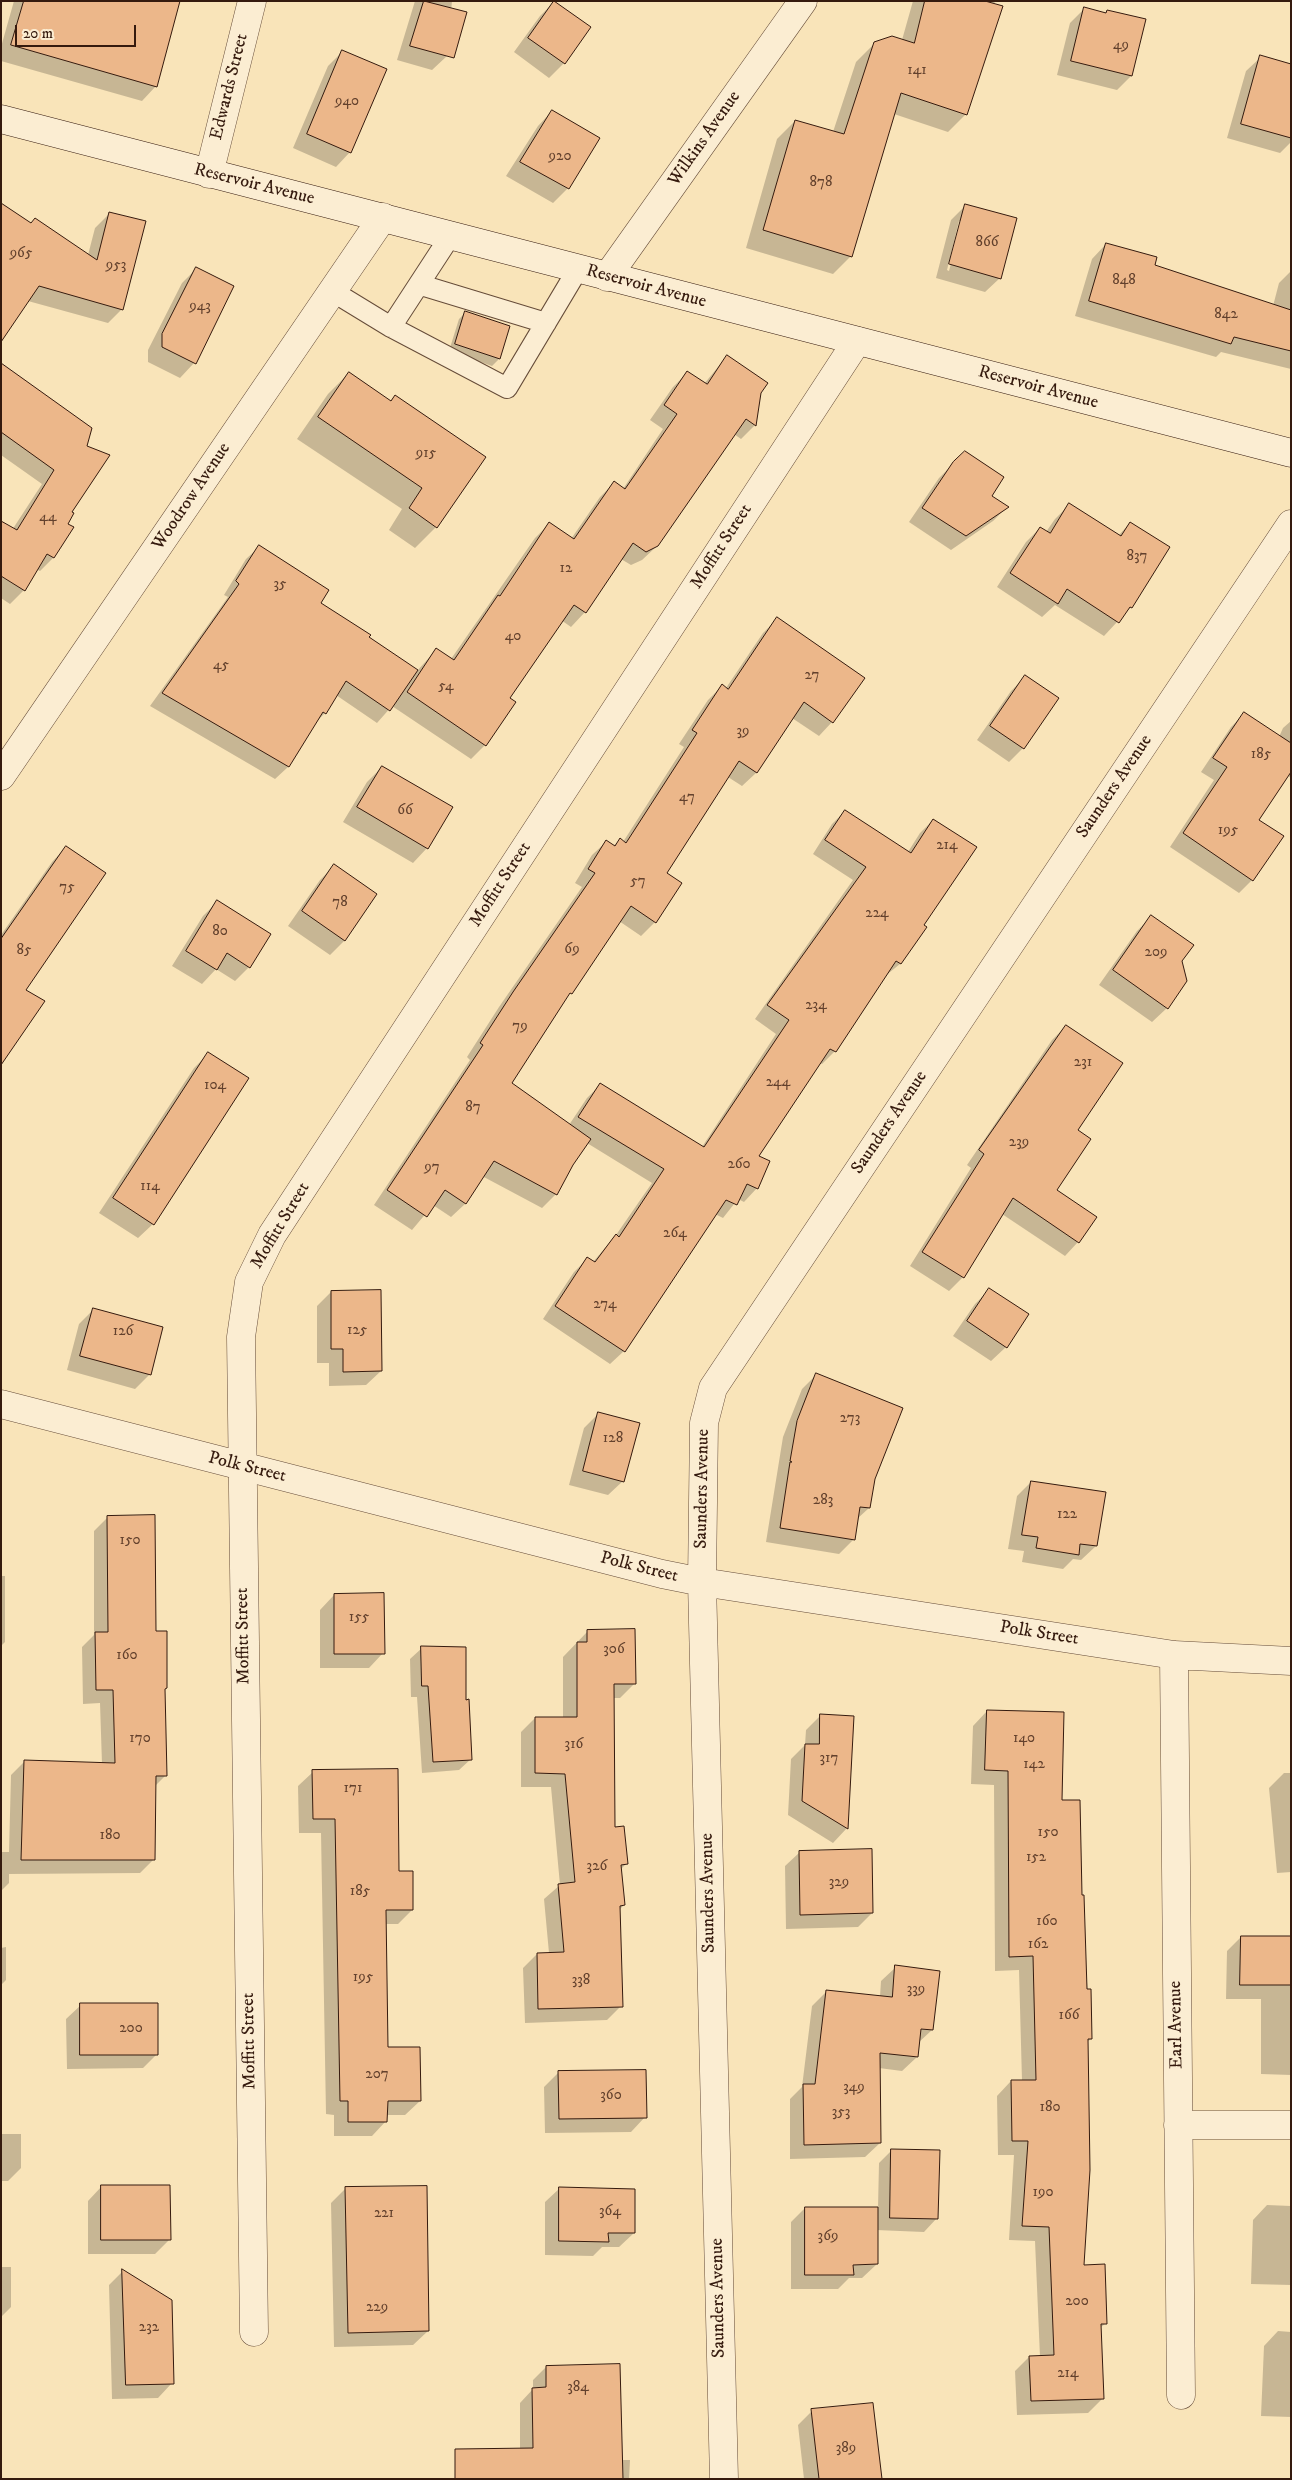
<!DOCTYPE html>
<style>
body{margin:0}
#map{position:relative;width:1292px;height:2480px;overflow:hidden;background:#f9e4b9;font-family:"IM FELL DW Pica",serif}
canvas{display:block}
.frame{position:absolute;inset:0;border:2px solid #351a0e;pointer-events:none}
.scale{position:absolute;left:15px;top:25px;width:121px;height:22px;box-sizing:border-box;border:2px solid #351a0e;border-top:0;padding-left:6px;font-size:15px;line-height:18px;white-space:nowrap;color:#351a0e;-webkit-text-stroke:4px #fbedd2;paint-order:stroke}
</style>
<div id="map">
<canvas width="1292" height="2480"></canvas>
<div class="frame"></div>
<div class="scale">20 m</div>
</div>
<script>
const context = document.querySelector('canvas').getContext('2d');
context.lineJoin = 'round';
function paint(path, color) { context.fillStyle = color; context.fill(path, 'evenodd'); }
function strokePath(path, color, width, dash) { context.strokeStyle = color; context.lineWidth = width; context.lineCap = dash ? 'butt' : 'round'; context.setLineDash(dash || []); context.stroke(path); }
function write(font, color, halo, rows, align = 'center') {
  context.font = font + ' "IM FELL DW Pica",serif'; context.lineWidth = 4; context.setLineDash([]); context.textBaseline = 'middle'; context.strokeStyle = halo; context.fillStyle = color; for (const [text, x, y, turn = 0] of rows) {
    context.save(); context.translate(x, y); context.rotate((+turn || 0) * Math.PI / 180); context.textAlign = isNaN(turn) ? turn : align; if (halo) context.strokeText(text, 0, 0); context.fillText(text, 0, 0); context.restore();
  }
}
paint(new Path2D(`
 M 14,1 L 179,1 L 156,86 L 142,101 L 1,61 L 1,47 Z
 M 415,1 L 452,1 L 447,56 L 432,70 L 397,60 Z
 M 913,1 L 995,1 L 966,114 L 948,132 L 894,114 L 851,256 L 833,274 L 746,248 L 777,139 L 795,121 L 833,132 L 856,62 L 875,43 L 902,40 Z
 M 554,2 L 589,27 L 564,63 L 549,78 L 514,52 L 540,16 Z
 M 1084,9 L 1104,14 L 1107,11 L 1145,20 L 1131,76 L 1117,90 L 1057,75 L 1070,23 Z
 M 342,52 L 350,152 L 336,167 L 293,148 L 328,66 Z
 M 1261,57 L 1291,65 L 1291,142 L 1280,153 L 1227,138 L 1246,71 Z
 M 552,111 L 568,188 L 553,203 L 506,176 L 538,126 Z
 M 965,206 L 1000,278 L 985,292 L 936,278 L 951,220 ZM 959,221 L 962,221 L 949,271 L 947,270 Z
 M 110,213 L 122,309 L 108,323 L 28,301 L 30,224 L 88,255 L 95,228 Z
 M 1106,244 L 1154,266 L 1273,306 L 1279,283 L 1291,271 L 1291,369 L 1221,352 L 1216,357 L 1075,316 L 1092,259 Z
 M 196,269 L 232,286 L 194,363 L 180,378 L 148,362 L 148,350 L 182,283 Z
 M 466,312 L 509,327 L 499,359 L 492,366 L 449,351 L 459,319 Z
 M 727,356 L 760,393 L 755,425 L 741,439 L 734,434 L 657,546 L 642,560 L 631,565 L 621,559 L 585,612 L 571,627 L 561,620 L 508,698 L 485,745 L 471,759 L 392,706 L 377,723 L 336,695 L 325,713 L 315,723 L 288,767 L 275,779 L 150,706 L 228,597 L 224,595 L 246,559 L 259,547 L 319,603 L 417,671 L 436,650 L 451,659 L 535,538 L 549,524 L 571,539 L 600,497 L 614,483 L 623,489 L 663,429 L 650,420 L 673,387 L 687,373 L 704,384 Z
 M 1,364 L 86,447 L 71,512 L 53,558 L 40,571 L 36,569 L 24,590 L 10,604 L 1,598 L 1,547 L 42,484 L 1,455 Z
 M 349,373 L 390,401 L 395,396 L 436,527 L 415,548 L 389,530 L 402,509 L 297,439 L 328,394 Z
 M 954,463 L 991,497 L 1007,507 L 993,521 L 951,550 L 909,522 L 939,478 Z
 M 1069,505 L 1118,536 L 1130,523 L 1168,548 L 1131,607 L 1104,636 L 1055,605 L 1042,617 L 997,587 L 1026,542 L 1040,528 L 1046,532 L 1055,519 Z
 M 777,619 L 832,722 L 819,736 L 792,718 L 756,773 L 742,786 L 728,777 L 665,874 L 655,922 L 641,936 L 619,921 L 564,1000 L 510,1083 L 569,1125 L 587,1098 L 600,1085 L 702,1147 L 776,1034 L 755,1019 L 853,880 L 813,854 L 832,824 L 845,811 L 908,852 L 920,833 L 933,820 L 922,926 L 925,928 L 900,964 L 885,976 L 835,1051 L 822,1064 L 819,1063 L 757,1156 L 768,1162 L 757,1188 L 744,1202 L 738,1199 L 723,1218 L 715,1214 L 624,1351 L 610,1364 L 543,1319 L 574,1272 L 587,1259 L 593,1262 L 616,1235 L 652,1183 L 587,1143 L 572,1164 L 556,1194 L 542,1208 L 482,1176 L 465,1204 L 451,1217 L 433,1205 L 412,1230 L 374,1205 L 470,1060 L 467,1057 L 499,1007 L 582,887 L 575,883 L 592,855 L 606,842 L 613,846 L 620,840 L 623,842 L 684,747 L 679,744 L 708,700 L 722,686 L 726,688 L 763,633 Z
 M 1025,677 L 1023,748 L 1009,762 L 977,740 L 1011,691 Z
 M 1244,714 L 1279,737 L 1283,728 L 1291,721 L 1291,778 L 1287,775 L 1258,820 L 1252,880 L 1239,893 L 1170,847 L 1214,780 L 1201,772 L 1231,727 Z
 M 382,767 L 427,848 L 413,863 L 343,822 L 367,782 Z
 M 66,847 L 24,991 L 1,1063 L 1,935 L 52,862 Z
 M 334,866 L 376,895 L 344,941 L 330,955 L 288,926 L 320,880 Z
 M 217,902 L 249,967 L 235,981 L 216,969 L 202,984 L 172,966 L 203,916 Z
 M 1151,917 L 1181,961 L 1167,1008 L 1152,1022 L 1099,985 L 1137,931 Z
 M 1066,1026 L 1076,1130 L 1056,1190 L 1078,1242 L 1065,1256 L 1002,1214 L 963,1277 L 949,1291 L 910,1266 L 971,1168 L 967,1165 L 1052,1040 Z
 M 208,1054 L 153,1224 L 138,1238 L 99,1213 L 194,1068 Z
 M 989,1290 L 1006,1347 L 991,1361 L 953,1336 L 975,1304 Z
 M 331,1292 L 381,1371 L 366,1385 L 329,1386 L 329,1363 L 317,1363 L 317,1306 Z
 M 93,1310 L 150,1374 L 135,1389 L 67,1370 L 79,1324 Z
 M 816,1375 L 874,1479 L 869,1508 L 857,1519 L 854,1539 L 839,1554 L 766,1542 L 783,1437 L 802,1389 Z
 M 599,1413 L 623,1481 L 608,1495 L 569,1485 L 584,1428 Z
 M 1031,1482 L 1096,1546 L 1081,1560 L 1073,1559 L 1063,1569 L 1022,1562 L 1024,1551 L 1008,1549 L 1017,1496 Z
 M 108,1517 L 155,1632 L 166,1688 L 164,1690 L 166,1775 L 154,1787 L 154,1859 L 140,1873 L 9,1874 L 9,1883 L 1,1891 L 1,1852 L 9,1852 L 11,1775 L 25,1761 L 102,1764 L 100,1703 L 83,1704 L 82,1647 L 94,1635 L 94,1531 Z
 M 1,1576 L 5,1576 L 5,1642 L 1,1646 Z
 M 334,1595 L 383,1653 L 369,1668 L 320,1668 L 320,1610 Z
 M 588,1631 L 635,1683 L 620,1698 L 613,1698 L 613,1828 L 626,1864 L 620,1870 L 624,1905 L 619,1910 L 621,2006 L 607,2020 L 525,2023 L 523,1968 L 537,1954 L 549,1953 L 544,1899 L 560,1885 L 551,1787 L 521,1787 L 521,1732 L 535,1718 L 563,1718 L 563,1657 Z
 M 422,1648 L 465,1701 L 471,1759 L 459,1770 L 422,1773 L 417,1697 L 411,1697 L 410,1659 Z
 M 987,1711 L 1060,1802 L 1081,1896 L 1091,2039 L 1087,2042 L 1083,2267 L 1106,2323 L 1100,2328 L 1102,2399 L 1088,2413 L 1017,2415 L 1015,2371 L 1029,2357 L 1040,2357 L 1035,2241 L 1009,2240 L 1014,2155 L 998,2155 L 997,2096 L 1011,2081 L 1022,2081 L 1019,1970 L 995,1971 L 994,1785 L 971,1784 L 973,1726 Z
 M 821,1715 L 853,1717 L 847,1828 L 833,1843 L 788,1815 L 791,1759 L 805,1745 L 806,1730 Z
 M 313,1772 L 398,1872 L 412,1910 L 398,1924 L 385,1924 L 387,2049 L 420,2101 L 405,2115 L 386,2115 L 386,2121 L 372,2136 L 334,2136 L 334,2115 L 326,2114 L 321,1833 L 299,1833 L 298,1786 Z
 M 1284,1773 L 1291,1773 L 1291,1872 L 1277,1873 L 1269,1788 Z
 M 800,1852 L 872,1913 L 858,1927 L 786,1929 L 785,1866 Z
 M 1241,1937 L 1291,1937 L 1291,2075 L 1261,2074 L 1261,1999 L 1226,1999 L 1227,1951 Z
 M 6,1947 L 6,1980 L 1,1985 L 1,1948 Z
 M 896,1967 L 939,1972 L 932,2030 L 918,2043 L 917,2057 L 902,2071 L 879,2068 L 880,2143 L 865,2157 L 790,2159 L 790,2099 L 802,2087 L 812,2006 L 827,1991 L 880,1997 L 881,1981 Z
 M 81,2005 L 157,2054 L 143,2068 L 67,2069 L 66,2019 Z
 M 559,2072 L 645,2117 L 631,2132 L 545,2133 L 544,2087 Z
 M 1,2134 L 21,2134 L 21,2168 L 8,2181 L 1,2181 Z
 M 892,2150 L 937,2218 L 924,2232 L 876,2230 L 877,2264 L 862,2278 L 849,2278 L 838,2289 L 791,2289 L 791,2222 L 805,2208 L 878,2208 L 879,2163 Z
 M 102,2186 L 169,2240 L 155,2254 L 88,2254 L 88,2201 Z
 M 560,2188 L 634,2233 L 619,2247 L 602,2247 L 593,2256 L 545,2255 L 545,2202 Z
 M 345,2189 L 428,2331 L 413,2345 L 334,2347 L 331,2203 Z
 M 1267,2205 L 1291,2206 L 1291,2285 L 1251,2284 L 1253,2220 Z
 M 1,2267 L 11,2267 L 11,2307 L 1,2317 Z
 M 123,2271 L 172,2383 L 158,2398 L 112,2399 L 109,2285 Z
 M 1278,2331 L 1291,2332 L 1291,2417 L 1261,2416 L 1264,2346 Z
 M 546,2367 L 621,2460 L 630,2460 L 629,2479 L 501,2479 L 520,2450 L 520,2403 L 533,2389 L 533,2380 Z
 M 812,2411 L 880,2479 L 804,2479 L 798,2425 Z`), '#0003');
const building = new Path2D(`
 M 24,1 L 180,1 L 157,87 L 11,45 Z
 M 424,1 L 467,12 L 454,58 L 410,46 Z
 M 554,1 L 591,27 L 565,64 L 528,38 Z
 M 925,1 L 985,1 L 1003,6 L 967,115 L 901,93 L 852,257 L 763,230 L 795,120 L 844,134 L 874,42 L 892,36 L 914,43 Z
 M 1084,7 L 1106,13 L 1107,10 L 1146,19 L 1132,76 L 1071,61 Z
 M 342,50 L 387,69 L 351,153 L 307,134 Z
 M 1260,55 L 1291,64 L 1291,138 L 1241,124 Z
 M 552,110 L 600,138 L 569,189 L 520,162 Z
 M 1,203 L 31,223 L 35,218 L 97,260 L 109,212 L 146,221 L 123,310 L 39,286 L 1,342 Z
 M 965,204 L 1017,218 L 1001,279 L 949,264 Z
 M 1106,243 L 1157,257 L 1155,265 L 1291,310 L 1291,351 L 1234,337 L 1231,344 L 1089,301 Z
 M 196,267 L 234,286 L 196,364 L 162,347 L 162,334 Z
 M 465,311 L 510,326 L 500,359 L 455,344 Z
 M 727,355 L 768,383 L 761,393 L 756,426 L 746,419 L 658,546 L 646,552 L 633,543 L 586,613 L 574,605 L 510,698 L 516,702 L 486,746 L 407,692 L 436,648 L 454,660 L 498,595 L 500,596 L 549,522 L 574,539 L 614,481 L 625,489 L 677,414 L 664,405 L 687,371 L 707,384 Z
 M 1,363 L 92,428 L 87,446 L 110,455 L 72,512 L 74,513 L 68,524 L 74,527 L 54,558 L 47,554 L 25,591 L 1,576 L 1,521 L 17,530 L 54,470 L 1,432 Z
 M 349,372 L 391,401 L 395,395 L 486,457 L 437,528 L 409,508 L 422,488 L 318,417 Z
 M 965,451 L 1004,477 L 992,496 L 1009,507 L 966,536 L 922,508 L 953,462 Z
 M 1069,503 L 1121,536 L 1130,522 L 1170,547 L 1132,608 L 1130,607 L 1119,623 L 1067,589 L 1058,604 L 1010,573 L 1040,527 L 1050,533 Z
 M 259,545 L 329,590 L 321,603 L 371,635 L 369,637 L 418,670 L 390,711 L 346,681 L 326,714 L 323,712 L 289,767 L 162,693 L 239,584 L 236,581 Z
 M 777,617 L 865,678 L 833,723 L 804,702 L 757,773 L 739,761 L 667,873 L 682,883 L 656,923 L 631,906 L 572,994 L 570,993 L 512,1083 L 591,1139 L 573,1165 L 557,1195 L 494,1161 L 466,1204 L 445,1190 L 427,1217 L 387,1190 L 483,1045 L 480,1043 L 513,992 L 595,873 L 588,869 L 606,840 L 615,846 L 620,838 L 626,843 L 697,733 L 692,730 L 722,684 L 728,689 Z
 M 1025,675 L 1059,698 L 1024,749 L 990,726 Z
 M 1244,712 L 1291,743 L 1291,772 L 1259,820 L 1284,836 L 1253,881 L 1183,833 L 1227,767 L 1213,758 Z
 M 382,766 L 453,807 L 428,849 L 357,807 Z
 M 845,810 L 911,853 L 933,819 L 977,847 L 924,925 L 927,927 L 901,964 L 896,961 L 836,1052 L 830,1049 L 759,1156 L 770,1161 L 758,1189 L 747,1184 L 737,1205 L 726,1200 L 625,1352 L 555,1306 L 587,1257 L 595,1262 L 616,1234 L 619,1237 L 664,1169 L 578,1117 L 600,1083 L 704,1147 L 789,1020 L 767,1005 L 866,867 L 825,840 Z
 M 66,846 L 106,873 L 26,990 L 45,1001 L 1,1065 L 1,939 Z
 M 334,864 L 377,894 L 345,941 L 302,911 Z
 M 217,900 L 271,934 L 250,968 L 227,953 L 217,970 L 186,951 Z
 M 1151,915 L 1194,945 L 1182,961 L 1187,981 L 1168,1009 L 1113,970 Z
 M 1066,1025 L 1123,1063 L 1078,1130 L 1091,1139 L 1057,1190 L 1097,1217 L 1079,1243 L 1013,1198 L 964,1278 L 922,1252 L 984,1154 L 979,1150 Z
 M 208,1052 L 249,1078 L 154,1225 L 113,1198 Z
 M 989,1288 L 1029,1314 L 1007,1348 L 967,1321 Z
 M 381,1290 L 382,1371 L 343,1372 L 343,1349 L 331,1349 L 331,1291 Z
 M 93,1308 L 163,1327 L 151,1375 L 80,1356 Z
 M 816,1373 L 903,1408 L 875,1479 L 870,1508 L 860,1507 L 855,1540 L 780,1528 L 790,1462 L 792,1462 L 790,1461 L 797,1421 Z
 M 598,1412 L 640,1423 L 624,1482 L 583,1471 Z
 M 1031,1481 L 1106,1492 L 1097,1546 L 1080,1544 L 1079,1555 L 1036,1548 L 1038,1537 L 1022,1535 Z
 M 155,1515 L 156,1631 L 167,1631 L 167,1688 L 165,1689 L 167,1776 L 156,1776 L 155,1860 L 21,1860 L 24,1760 L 115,1763 L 113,1690 L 96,1690 L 95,1632 L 108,1632 L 107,1516 Z
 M 384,1593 L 385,1654 L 334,1654 L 334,1594 Z
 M 635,1629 L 636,1684 L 614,1684 L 615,1827 L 624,1826 L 628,1864 L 621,1865 L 625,1905 L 620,1906 L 623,2007 L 538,2009 L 537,1953 L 564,1952 L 558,1884 L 575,1882 L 565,1774 L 535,1773 L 535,1717 L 577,1717 L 577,1642 L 587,1642 L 587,1630 Z
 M 421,1646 L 466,1647 L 466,1700 L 469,1699 L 472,1760 L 433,1762 L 428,1686 L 422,1686 Z
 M 987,1710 L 1064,1712 L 1062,1800 L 1080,1800 L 1082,1895 L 1084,1895 L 1087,1989 L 1091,1989 L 1092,2039 L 1088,2039 L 1090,2170 L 1084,2265 L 1105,2264 L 1107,2324 L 1101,2324 L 1104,2399 L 1031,2401 L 1029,2356 L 1054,2355 L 1049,2227 L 1022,2226 L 1028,2141 L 1012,2141 L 1011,2080 L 1036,2080 L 1033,1956 L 1009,1957 L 1008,1771 L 985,1770 Z
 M 820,1714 L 854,1716 L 848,1829 L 802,1801 L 805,1744 L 819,1744 Z
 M 398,1769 L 399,1871 L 413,1871 L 413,1910 L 386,1910 L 388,2047 L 420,2047 L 421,2101 L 388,2101 L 387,2122 L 348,2122 L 348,2101 L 340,2101 L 335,1819 L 313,1819 L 312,1770 Z
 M 872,1849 L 873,1913 L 800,1915 L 799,1851 Z
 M 1241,1936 L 1291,1936 L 1291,1985 L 1240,1985 Z
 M 895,1965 L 940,1971 L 933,2030 L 921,2029 L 918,2057 L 880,2053 L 881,2143 L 804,2145 L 803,2084 L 815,2084 L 826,1990 L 892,1997 Z
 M 80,2003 L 158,2003 L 158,2055 L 80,2055 Z
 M 646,2070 L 647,2118 L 559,2119 L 558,2071 Z
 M 891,2149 L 940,2150 L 938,2219 L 890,2218 Z
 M 101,2185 L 170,2185 L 171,2240 L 101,2240 Z
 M 427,2186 L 429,2331 L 348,2333 L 345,2187 Z
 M 559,2187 L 635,2189 L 635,2233 L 608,2233 L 609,2242 L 559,2241 Z
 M 805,2207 L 878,2207 L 878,2264 L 853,2265 L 854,2275 L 805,2275 Z
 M 122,2269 L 172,2300 L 174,2384 L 126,2385 Z
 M 620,2364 L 623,2479 L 455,2479 L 455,2449 L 533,2448 L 532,2388 L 546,2387 L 546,2366 Z
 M 873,2403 L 882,2479 L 819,2479 L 811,2409 Z`);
paint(building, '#ecb78a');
strokePath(building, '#351a0e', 1);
const lane = new Path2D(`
 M 421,285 L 546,323
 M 332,291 L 391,327 L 507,388 L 578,269
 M 391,327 L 451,235`);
const street = new Path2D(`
 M 209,174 L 252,1
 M 607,277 L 803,1
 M 1,776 L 383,217
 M 1,1404 L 662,1574 L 702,1582 L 1174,1655 L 1291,1661
 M 1174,1655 L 1181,2395
 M 1178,2125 L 1291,2125
 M 254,2332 L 241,1337 L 249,1282 L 272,1235 L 857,341
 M 724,2479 L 702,1582 L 704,1423 L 713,1388 L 1291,524`);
const secondary = new Path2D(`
 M 1,119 L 1291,453`);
strokePath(lane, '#664c39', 22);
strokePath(street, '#664c39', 29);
strokePath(secondary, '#351a0e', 29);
strokePath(lane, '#fbedd2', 20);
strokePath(street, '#fbedd2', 28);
strokePath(secondary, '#fbedd2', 28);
write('15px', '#63412d', null, [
 ["49",1121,46],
 ["141",917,71],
 ["940",347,102],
 ["920",560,157],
 ["878",821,183],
 ["866",987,243],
 ["965",21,254],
 ["953",116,266],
 ["848",1124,281],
 ["943",200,307],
 ["842",1226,315],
 ["915",426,454],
 ["44",48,518],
 ["837",1137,557],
 ["12",566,569],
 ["35",280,585],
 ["40",513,637],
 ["45",221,666],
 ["27",812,676],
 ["54",446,687],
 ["39",743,732],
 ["185",1261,755],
 ["47",687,798],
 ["66",405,811],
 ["195",1228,831],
 ["214",947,846],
 ["57",638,882],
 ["75",67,888],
 ["78",340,903],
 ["224",877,914],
 ["80",220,932],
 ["69",572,950],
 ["85",24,951],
 ["209",1156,953],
 ["234",816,1006],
 ["79",520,1027],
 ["231",1083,1063],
 ["244",778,1083],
 ["104",215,1086],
 ["87",473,1108],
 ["239",1019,1143],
 ["260",739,1165],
 ["97",432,1168],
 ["114",150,1187],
 ["264",675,1234],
 ["274",605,1305],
 ["125",357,1331],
 ["126",123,1332],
 ["273",850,1419],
 ["128",613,1439],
 ["283",823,1501],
 ["122",1067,1515],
 ["150",130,1541],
 ["155",359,1618],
 ["306",614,1650],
 ["160",127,1656],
 ["170",140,1739],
 ["140",1024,1739],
 ["316",574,1745],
 ["317",829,1759],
 ["142",1034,1765],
 ["171",353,1789],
 ["150",1048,1833],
 ["180",110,1836],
 ["152",1036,1858],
 ["326",597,1867],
 ["329",839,1883],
 ["185",360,1892],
 ["160",1047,1922],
 ["162",1038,1945],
 ["195",363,1978],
 ["338",581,1981],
 ["339",916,1990],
 ["166",1069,2016],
 ["200",131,2029],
 ["207",377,2075],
 ["349",854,2088],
 ["360",611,2096],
 ["180",1050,2108],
 ["353",841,2113],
 ["190",1043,2193],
 ["364",610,2212],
 ["221",384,2214],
 ["369",828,2237],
 ["200",1077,2302],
 ["229",377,2308],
 ["232",149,2328],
 ["214",1068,2374],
 ["384",578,2388],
 ["389",846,2449]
]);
write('18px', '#351a0e', '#fbedd2', [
 ["Edwards Street",230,87,-76],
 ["Wilkins Avenue",705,139,-55],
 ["Reservoir Avenue",254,185,14],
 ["Reservoir Avenue",646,287,15],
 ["Reservoir Avenue",1038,388,15],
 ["Woodrow Avenue",192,497,-56],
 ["Moffitt Street",722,547,-57],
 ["Saunders Avenue",1115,787,-56],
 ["Moffitt Street",501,885,-57],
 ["Saunders Avenue",890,1123,-56],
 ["Moffitt Street",281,1226,-59],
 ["Polk Street",247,1468,14],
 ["Saunders Avenue",703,1489,-89],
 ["Polk Street",639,1568,14],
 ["Polk Street",1039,1634,9],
 ["Moffitt Street",244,1636,-91],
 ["Saunders Avenue",709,1893,-91],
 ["Earl Avenue",1177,2025,-91],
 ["Moffitt Street",250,2041,-91],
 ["Saunders Avenue",719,2298,-91]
]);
</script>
